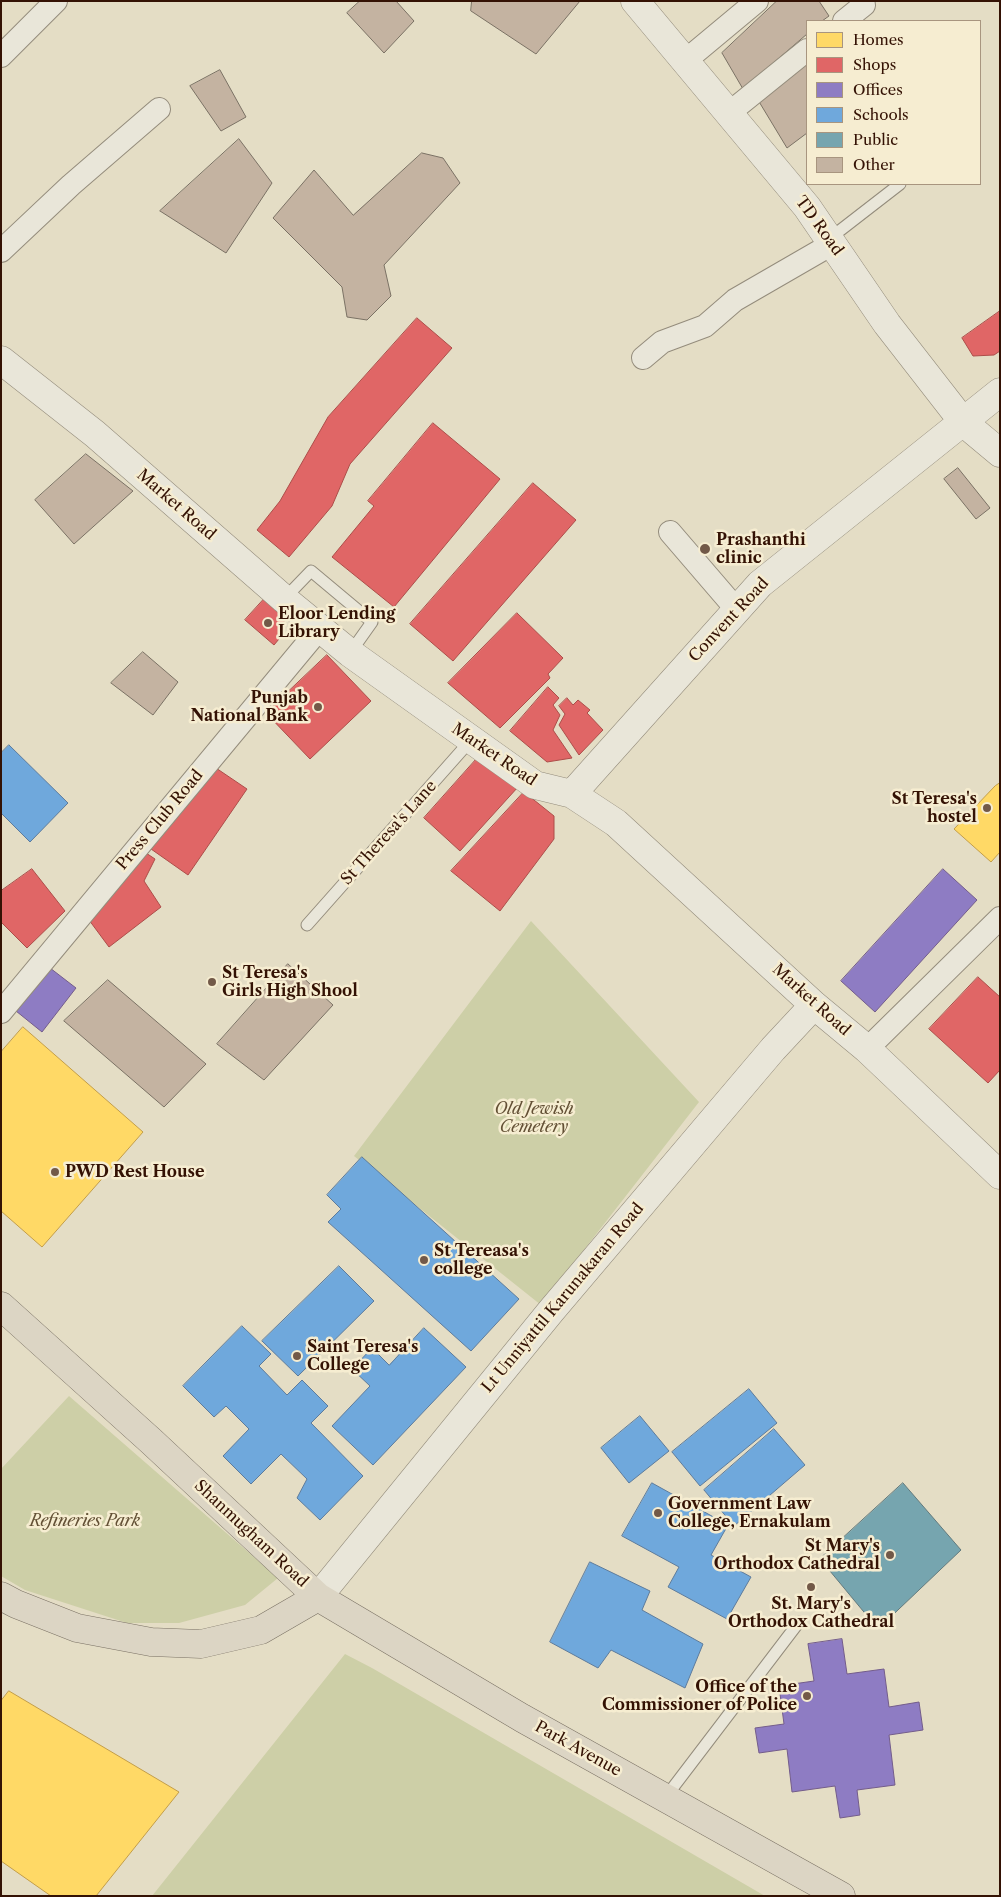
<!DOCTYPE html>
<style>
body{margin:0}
#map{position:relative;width:1001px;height:1897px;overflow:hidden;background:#e4ddc5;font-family:"Libre Caslon Text",serif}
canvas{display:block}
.frame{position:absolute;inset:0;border:2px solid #341204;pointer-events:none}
.legend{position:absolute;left:806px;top:20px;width:175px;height:165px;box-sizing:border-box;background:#f6edd1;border:1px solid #a8957f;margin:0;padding:6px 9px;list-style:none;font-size:15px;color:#341204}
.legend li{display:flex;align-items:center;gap:10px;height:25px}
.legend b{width:25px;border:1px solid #a8957f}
</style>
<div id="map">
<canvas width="1001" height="1897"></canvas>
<div class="frame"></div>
<ul class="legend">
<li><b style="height:14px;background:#ffd966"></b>Homes</li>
<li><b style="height:14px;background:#e06666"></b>Shops</li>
<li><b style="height:14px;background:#8e7cc3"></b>Offices</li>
<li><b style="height:14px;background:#6fa8dc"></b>Schools</li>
<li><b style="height:14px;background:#76a5af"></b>Public</li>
<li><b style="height:14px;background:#c4b3a1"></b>Other</li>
</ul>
</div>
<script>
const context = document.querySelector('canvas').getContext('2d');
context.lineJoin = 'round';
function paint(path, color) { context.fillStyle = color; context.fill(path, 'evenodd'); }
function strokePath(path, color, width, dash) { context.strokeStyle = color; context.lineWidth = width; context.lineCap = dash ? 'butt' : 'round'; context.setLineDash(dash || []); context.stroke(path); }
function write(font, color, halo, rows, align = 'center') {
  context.font = font + ' "Libre Caslon Text",serif'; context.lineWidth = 5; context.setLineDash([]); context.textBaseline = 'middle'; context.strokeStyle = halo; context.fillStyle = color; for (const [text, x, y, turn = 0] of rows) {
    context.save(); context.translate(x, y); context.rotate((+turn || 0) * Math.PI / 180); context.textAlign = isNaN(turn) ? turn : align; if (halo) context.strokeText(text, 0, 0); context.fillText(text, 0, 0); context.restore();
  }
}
paint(new Path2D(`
 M 531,921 L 699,1102 L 541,1305 L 354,1156 Z
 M 69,1396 L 278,1578 L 245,1605 L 179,1623 L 127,1623 L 25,1590 L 1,1576 L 1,1469 Z
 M 345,1654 L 372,1668 L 765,1896 L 152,1896 Z`), '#cdcfa7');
const homes = new Path2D(`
 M 1000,783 L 1000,852 L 991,862 L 954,829 L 995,786 Z
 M 23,1027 L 143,1132 L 42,1247 L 1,1211 L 1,1052 Z
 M 9,1691 L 179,1792 L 96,1896 L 51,1896 L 1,1861 L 1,1701 Z`);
paint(homes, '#ffd966');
strokePath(homes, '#c29d49', 1);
const shops = new Path2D(`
 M 1000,311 L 1000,351 L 994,355 L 973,356 L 962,338 Z
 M 417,318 L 452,348 L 350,464 L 332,506 L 289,557 L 257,530 L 280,501 L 328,417 Z
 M 433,423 L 500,479 L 394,607 L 332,557 L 374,506 L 368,501 Z
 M 533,483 L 576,520 L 453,661 L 410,624 Z
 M 265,598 L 284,614 L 284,633 L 274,645 L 245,620 Z
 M 517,613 L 563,658 L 548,674 L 550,678 L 500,728 L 448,683 Z
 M 327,655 L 371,701 L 310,759 L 266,713 Z
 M 548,687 L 559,698 L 553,705 L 560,715 L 553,730 L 572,758 L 547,762 L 510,731 Z
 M 567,698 L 573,705 L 578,700 L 590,710 L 587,713 L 603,730 L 579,755 L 559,725 L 565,714 L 559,706 Z
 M 481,754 L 518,787 L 460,851 L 424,818 Z
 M 210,764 L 247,789 L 188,875 L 151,849 Z
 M 524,792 L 554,816 L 554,839 L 500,911 L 451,871 Z
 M 146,853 L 155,859 L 144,881 L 161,907 L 109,947 L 89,920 Z
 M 32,869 L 65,911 L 27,948 L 1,922 L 1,891 Z
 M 978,977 L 1000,997 L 1000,1070 L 988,1083 L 929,1029 Z`);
paint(shops, '#e06666');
strokePath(shops, '#ac4d49', 1);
const offices = new Path2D(`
 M 943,869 L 977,900 L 875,1012 L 841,981 Z
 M 50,968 L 76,988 L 42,1032 L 16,1011 Z
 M 842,1639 L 847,1674 L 884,1669 L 889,1707 L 919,1702 L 923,1730 L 889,1735 L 895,1785 L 857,1790 L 860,1815 L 840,1818 L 835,1786 L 792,1792 L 787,1749 L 759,1753 L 755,1728 L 784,1724 L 779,1686 L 814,1681 L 808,1644 Z`);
paint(offices, '#8e7cc3');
strokePath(offices, '#735c8a', 1);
const schools = new Path2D(`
 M 9,745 L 68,803 L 30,842 L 1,813 L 1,753 Z
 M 362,1157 L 519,1299 L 471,1351 L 328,1222 L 341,1209 L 327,1195 Z
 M 339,1266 L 374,1301 L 298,1376 L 262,1341 Z
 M 242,1326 L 271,1354 L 259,1366 L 287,1395 L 302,1380 L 328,1406 L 311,1423 L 363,1476 L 320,1520 L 297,1498 L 307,1479 L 281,1454 L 251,1484 L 223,1456 L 249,1429 L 226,1406 L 214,1417 L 183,1386 Z
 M 424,1328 L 466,1367 L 373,1465 L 332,1426 L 370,1386 L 352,1369 L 372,1348 L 389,1365 Z
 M 749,1389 L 777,1423 L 700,1486 L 672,1452 Z
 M 640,1416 L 669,1451 L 629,1483 L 601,1448 Z
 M 774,1429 L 805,1465 L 734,1526 L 704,1490 Z
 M 652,1483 L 728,1525 L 711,1555 L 751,1577 L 727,1619 L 668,1587 L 679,1567 L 622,1536 Z
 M 590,1562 L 650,1591 L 642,1610 L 703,1644 L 685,1688 L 611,1650 L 598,1668 L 550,1642 Z`);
paint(schools, '#6fa8dc');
strokePath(schools, '#5d7b9b', 1);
const public = new Path2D(`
 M 903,1483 L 961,1550 L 878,1629 L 820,1559 Z`);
paint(public, '#76a5af');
strokePath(public, '#62797c', 1);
const building = new Path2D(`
 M 360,1 L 396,1 L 414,21 L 384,53 L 347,13 Z
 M 472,1 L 580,1 L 536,54 L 471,11 Z
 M 777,1 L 819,1 L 829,16 L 822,21 L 807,21 L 807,34 L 743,89 L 722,53 Z
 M 807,60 L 807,133 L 787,148 L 758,100 Z
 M 220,70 L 246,117 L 221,131 L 190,86 Z
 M 239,139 L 272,183 L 226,253 L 160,211 Z
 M 422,153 L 443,158 L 460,183 L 384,265 L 391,296 L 367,320 L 347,317 L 342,287 L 273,218 L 314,170 L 353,215 Z
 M 86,454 L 133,491 L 74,544 L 35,500 Z
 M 958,468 L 990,508 L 976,519 L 944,479 Z
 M 143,652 L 178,682 L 153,715 L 111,683 Z
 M 288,964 L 333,1005 L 264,1080 L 217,1044 Z
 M 108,980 L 206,1064 L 164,1107 L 64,1021 Z`);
paint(building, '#c4b3a1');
strokePath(building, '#7a7164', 1);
const service = new Path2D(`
 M 829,239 L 900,184
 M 284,599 L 311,571 L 372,622 L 350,653
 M 307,925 L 471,740
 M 665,1798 L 799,1622`);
const minor = new Path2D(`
 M 844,21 L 864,5
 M 1,56 L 56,1
 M 685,61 L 757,1
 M 729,113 L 807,50
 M 1,251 L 71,185 L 159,109
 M 643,358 L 662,342 L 705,326 L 735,300 L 832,244
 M 670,532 L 737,610
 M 1,1012 L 320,628
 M 867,1049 L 1000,918`);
const tertiary = new Path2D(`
 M 635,1 L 807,207 L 887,324 L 964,423 L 1000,453
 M 1,360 L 95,434 L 284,599 L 350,653 L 535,785 L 572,794 L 616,823 L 814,1005 L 867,1049 L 1000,1175
 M 572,794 L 760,584 L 1000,392
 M 318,1597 L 551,1311 L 773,1049 L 814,1005`);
const primary = new Path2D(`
 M 1,1306 L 151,1441 L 318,1597 L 522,1718 L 841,1896
 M 1,1596 L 16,1604 L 77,1628 L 151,1642 L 201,1644 L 261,1630 L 318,1597`);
strokePath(service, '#948c7c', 13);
strokePath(minor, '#948c7c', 24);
strokePath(tertiary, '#948c7c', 29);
strokePath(primary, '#7a7164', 29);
strokePath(service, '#e9e6d9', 11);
strokePath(minor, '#e9e6d9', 22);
strokePath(tertiary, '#e9e6d9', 28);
strokePath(primary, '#dcd5c4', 28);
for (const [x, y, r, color] of [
 [705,549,6,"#725948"],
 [268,623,5,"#725948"],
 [318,707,5,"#725948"],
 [987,808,5,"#725948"],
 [212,982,5,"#725948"],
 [55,1172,5,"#725948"],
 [424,1260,5,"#725948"],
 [297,1356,5,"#725948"],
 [658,1513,5,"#725948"],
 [890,1555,5,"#725948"],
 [811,1587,5,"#725948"],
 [807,1696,5,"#725948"]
]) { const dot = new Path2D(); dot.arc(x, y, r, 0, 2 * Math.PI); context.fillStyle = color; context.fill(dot); strokePath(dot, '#f6edd1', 2); }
write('16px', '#341204', '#f6edd1', [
 ["TD Road",819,226,54],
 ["Market Road",176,505,41],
 ["Convent Road",729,620,-47],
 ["Market Road",494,755,34],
 ["Press Club Road",160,820,-50],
 ["St Theresa's Lane",389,833,-48],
 ["Market Road",811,1000,42],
 ["Lt Unniyattil Karunakaran Road",563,1298,-50],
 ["Shanmugham Road",251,1534,43],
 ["Park Avenue",578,1749,29]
]);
write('bold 16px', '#341204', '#f6edd1', [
 ["Prashanthi",716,540],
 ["clinic",716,558],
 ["Eloor Lending",278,614],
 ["Library",278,632],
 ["Punjab",308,698,"right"],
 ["National Bank",308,716,"right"],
 ["St Teresa's",977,799,"right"],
 ["hostel",977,817,"right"],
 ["St Teresa's",222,973],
 ["Girls High Shool",222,991],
 ["PWD Rest House",65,1172],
 ["St Tereasa's",434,1251],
 ["college",434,1269],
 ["Saint Teresa's",307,1347],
 ["College",307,1365],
 ["Government Law",668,1504],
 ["College, Ernakulam",668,1522],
 ["St Mary's",880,1546,"right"],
 ["Orthodox Cathedral",880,1564,"right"],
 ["St. Mary's",811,1604,"center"],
 ["Orthodox Cathedral",811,1622,"center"],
 ["Office of the",797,1687,"right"],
 ["Commissioner of Police",797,1705,"right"]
], 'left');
write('italic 16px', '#635035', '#f6edd1', [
 ["Old Jewish",534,1109],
 ["Cemetery",534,1127],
 ["Refineries Park",85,1521]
]);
</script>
